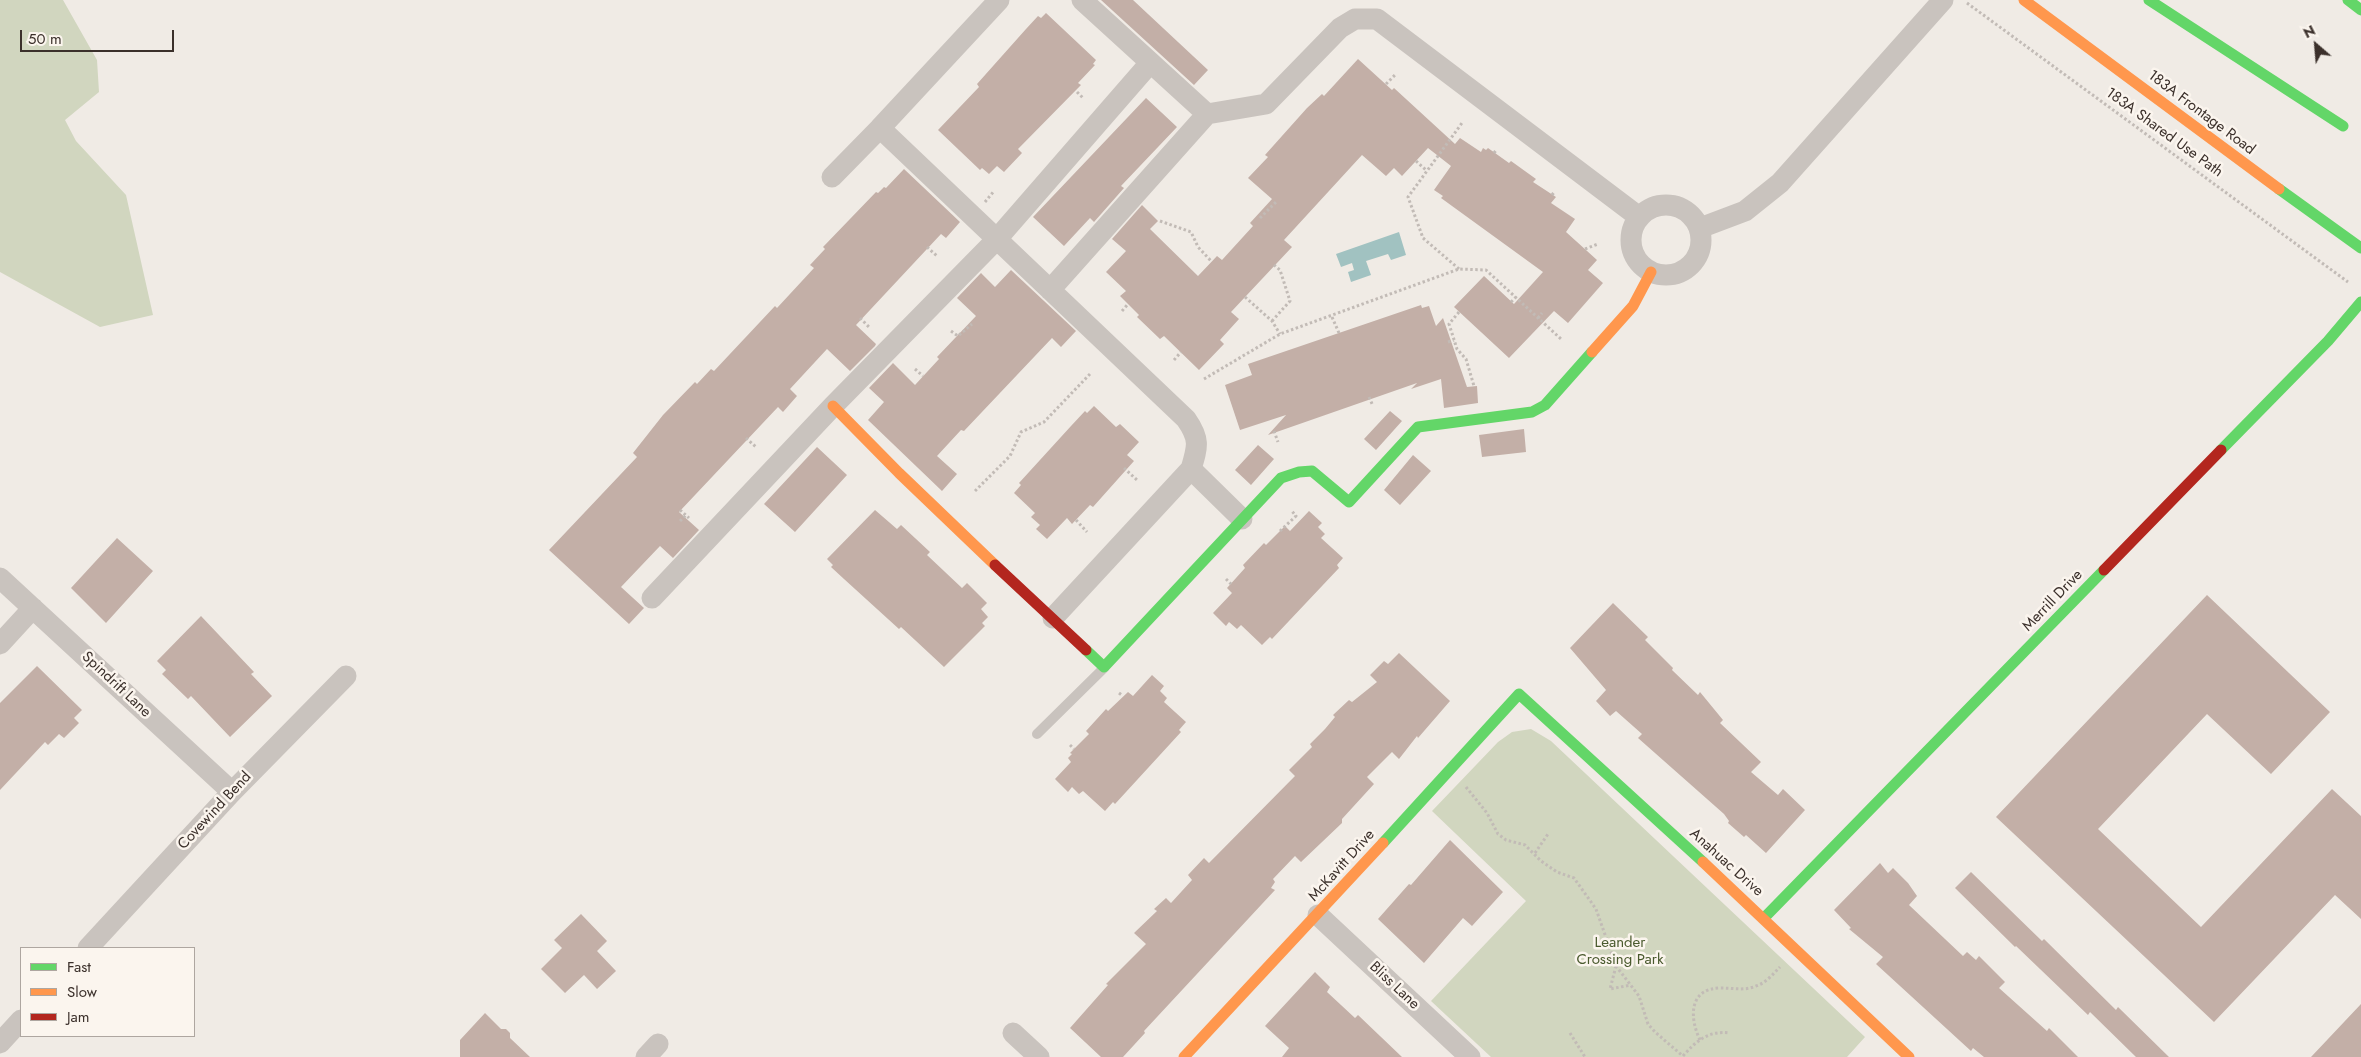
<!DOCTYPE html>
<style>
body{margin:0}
#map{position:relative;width:2361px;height:1057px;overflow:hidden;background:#f0ebe5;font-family:Jost,sans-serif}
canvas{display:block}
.legend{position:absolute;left:20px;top:947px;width:175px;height:90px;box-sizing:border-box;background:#fbf5ee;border:1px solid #aea6a0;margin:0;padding:6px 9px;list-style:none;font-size:15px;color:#3b302b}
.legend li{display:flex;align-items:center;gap:10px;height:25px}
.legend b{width:25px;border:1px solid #aea6a0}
.north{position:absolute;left:2291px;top:20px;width:50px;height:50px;-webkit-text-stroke:4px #fbf5ee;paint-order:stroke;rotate:333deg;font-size:14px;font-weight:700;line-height:20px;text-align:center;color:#3b302b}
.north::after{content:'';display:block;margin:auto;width:18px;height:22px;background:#3b302b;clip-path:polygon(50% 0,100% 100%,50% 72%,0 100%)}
.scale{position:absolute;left:20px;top:30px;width:154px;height:22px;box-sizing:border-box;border:2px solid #3b302b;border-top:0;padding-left:6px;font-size:15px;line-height:18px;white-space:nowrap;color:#3b302b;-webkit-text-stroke:4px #fbf5ee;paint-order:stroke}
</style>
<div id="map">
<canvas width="2361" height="1057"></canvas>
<ul class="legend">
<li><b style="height:6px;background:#63d668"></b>Fast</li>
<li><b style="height:6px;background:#ff974d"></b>Slow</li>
<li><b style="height:6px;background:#b3261e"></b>Jam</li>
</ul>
<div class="north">N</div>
<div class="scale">50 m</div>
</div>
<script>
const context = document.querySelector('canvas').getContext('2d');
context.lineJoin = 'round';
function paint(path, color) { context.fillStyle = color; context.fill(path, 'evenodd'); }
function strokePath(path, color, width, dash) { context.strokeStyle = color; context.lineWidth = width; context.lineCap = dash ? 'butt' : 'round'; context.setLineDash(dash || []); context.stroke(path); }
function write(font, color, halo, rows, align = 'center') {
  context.font = font + ' Jost,sans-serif'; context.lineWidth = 5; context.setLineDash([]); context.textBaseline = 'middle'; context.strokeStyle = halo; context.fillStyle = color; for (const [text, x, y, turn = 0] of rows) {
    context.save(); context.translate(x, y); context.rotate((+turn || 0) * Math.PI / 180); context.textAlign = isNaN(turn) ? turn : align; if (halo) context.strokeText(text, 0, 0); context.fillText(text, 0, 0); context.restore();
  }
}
paint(new Path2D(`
 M 0,0 L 63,0 L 97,60 L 99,92 L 65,120 L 76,141 L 126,195 L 153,315 L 100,327 L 0,272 Z
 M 1531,729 L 1551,741 L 1865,1037 L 1847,1057 L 1491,1057 L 1431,1001 L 1526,901 L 1432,811 L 1498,742 L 1512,732 Z`), '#d1d6bf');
paint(new Path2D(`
 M 1399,232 L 1406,255 L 1391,260 L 1388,254 L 1366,261 L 1371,275 L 1351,282 L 1348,272 L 1354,270 L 1352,263 L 1341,267 L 1336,254 Z`), '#a1c2c1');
paint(new Path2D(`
 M 1101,0 L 1133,0 L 1208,70 L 1194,85 Z
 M 1046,13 L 1096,60 L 1093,64 L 1095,65 L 1078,83 L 1081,85 L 1018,149 L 1022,153 L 1004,172 L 997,166 L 989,174 L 982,168 L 980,170 L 938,130 L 979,87 L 977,84 L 1026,29 L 1038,16 L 1041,18 Z
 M 1358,59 L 1392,90 L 1394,88 L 1455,144 L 1460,138 L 1481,152 L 1483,148 L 1486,150 L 1488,148 L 1509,163 L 1511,161 L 1536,179 L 1533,182 L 1556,197 L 1551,203 L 1575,219 L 1566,232 L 1597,260 L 1588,270 L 1603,283 L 1568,323 L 1554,311 L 1509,358 L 1454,307 L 1484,276 L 1514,304 L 1543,272 L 1441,198 L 1443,196 L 1434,190 L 1451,166 L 1428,148 L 1402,176 L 1394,168 L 1386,176 L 1362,155 L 1284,240 L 1292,247 L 1231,312 L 1239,319 L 1220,340 L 1224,344 L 1199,370 L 1164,336 L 1160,339 L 1137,317 L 1139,315 L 1120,296 L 1126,291 L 1106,272 L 1126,251 L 1112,239 L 1142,205 L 1158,221 L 1150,229 L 1198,276 L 1217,256 L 1222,260 L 1253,226 L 1250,223 L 1272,199 L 1248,178 L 1268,157 L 1265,155 L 1307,108 L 1322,94 L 1324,96 Z
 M 1146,98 L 1177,127 L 1121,186 L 1124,188 L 1094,222 L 1090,218 L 1064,246 L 1033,217 Z
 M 904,169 L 960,222 L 946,238 L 941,234 L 856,325 L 876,344 L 875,346 L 850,371 L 827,349 L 790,389 L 797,396 L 783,412 L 778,407 L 679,512 L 699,530 L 673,558 L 660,546 L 621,587 L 644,608 L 629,624 L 549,550 L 637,457 L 633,453 L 663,415 L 695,382 L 697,384 L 711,369 L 714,371 L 775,306 L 777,308 L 814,268 L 810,265 L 825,249 L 823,247 L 876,192 L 878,193 L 884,187 L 886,188 Z
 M 1011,270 L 1076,331 L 1061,347 L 1052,338 L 964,431 L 961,430 L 937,456 L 957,474 L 942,491 L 868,420 L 884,402 L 869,388 L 893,363 L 915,385 L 939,359 L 937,357 L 976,316 L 957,298 L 981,273 L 995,287 Z
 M 1421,305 L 1422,308 L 1429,306 L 1436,326 L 1443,318 L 1467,387 L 1477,386 L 1478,403 L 1444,408 L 1441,379 L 1411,389 L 1417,383 L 1268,435 L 1286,415 L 1240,430 L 1225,385 L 1252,375 L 1248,364 Z
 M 1094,406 L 1116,427 L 1120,424 L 1139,442 L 1127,455 L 1134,461 L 1093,507 L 1090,505 L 1072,524 L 1067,518 L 1047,539 L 1036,529 L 1040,525 L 1031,517 L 1035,513 L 1014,493 L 1021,485 L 1019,483 L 1071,426 L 1085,411 L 1087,413 Z
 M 1390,411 L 1402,421 L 1376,450 L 1364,439 Z
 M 1524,429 L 1526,452 L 1482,457 L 1479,435 Z
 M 1258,445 L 1274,459 L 1251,485 L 1235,470 Z
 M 817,447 L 847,475 L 795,532 L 764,504 Z
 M 1413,455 L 1431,471 L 1400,505 L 1384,490 Z
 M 875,510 L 897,529 L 901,525 L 930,552 L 927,555 L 962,588 L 967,583 L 987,603 L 981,609 L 988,617 L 982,623 L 985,626 L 944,667 L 901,627 L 899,629 L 844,579 L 831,567 L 833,565 L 827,559 Z
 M 1309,511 L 1322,523 L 1318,527 L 1325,534 L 1321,538 L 1343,558 L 1337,565 L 1339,568 L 1272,639 L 1270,637 L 1262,645 L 1241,625 L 1237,629 L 1229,622 L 1226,626 L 1213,613 L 1232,593 L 1227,588 L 1245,568 L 1243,565 L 1264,543 L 1266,545 L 1285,526 L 1290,531 Z
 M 117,538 L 153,571 L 106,623 L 71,588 Z
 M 2207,595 L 2330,712 L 2271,774 L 2207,714 L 2098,829 L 2201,927 L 2332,789 L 2361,816 L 2361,919 L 2335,895 L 2214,1022 L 1996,817 Z
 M 1613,603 L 1648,637 L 1645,640 L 1673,668 L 1672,670 L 1698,695 L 1700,692 L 1723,720 L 1720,723 L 1761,762 L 1751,772 L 1778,795 L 1783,789 L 1805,810 L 1766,853 L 1746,835 L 1744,837 L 1728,823 L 1729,821 L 1724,814 L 1638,738 L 1642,734 L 1616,711 L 1610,716 L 1596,701 L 1606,690 L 1570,648 Z
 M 201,616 L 254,672 L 251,674 L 272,696 L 230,737 L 191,696 L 188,699 L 162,674 L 166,670 L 157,661 Z
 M 1399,653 L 1450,701 L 1418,738 L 1417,736 L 1399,759 L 1392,752 L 1367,777 L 1374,784 L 1342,819 L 1342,823 L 1301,862 L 1295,856 L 1273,879 L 1275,882 L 1271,888 L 1275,890 L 1144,1031 L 1145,1033 L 1123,1057 L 1101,1057 L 1070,1028 L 1108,985 L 1106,984 L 1146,944 L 1134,933 L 1157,911 L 1154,909 L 1166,898 L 1171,903 L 1192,880 L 1188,875 L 1204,858 L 1209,863 L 1295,776 L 1289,770 L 1312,747 L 1310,744 L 1325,729 L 1335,717 L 1333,715 L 1349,700 L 1352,702 L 1377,682 L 1370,675 L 1384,661 L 1388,664 Z
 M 37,666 L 82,710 L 74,718 L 79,723 L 64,738 L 59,734 L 48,745 L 45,742 L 0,790 L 0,703 Z
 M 1152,675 L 1164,686 L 1160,691 L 1167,698 L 1164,702 L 1186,722 L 1179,730 L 1181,732 L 1115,804 L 1113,802 L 1105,811 L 1083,791 L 1079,794 L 1072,787 L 1068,792 L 1055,779 L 1071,762 L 1068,758 L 1072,754 L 1070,753 L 1089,734 L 1086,731 L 1106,709 L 1108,711 L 1128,692 L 1133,696 Z
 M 1450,840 L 1503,892 L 1472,926 L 1463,918 L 1424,963 L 1378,919 L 1409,884 L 1411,885 Z
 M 1880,863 L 1888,873 L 1893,868 L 1908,883 L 1917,896 L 1909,905 L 1963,956 L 1967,952 L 1976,960 L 1979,956 L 2005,982 L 1999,988 L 2047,1031 L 2049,1028 L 2078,1057 L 1984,1057 L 1973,1048 L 1971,1051 L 1876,964 L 1883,957 L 1849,929 L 1851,928 L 1834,910 Z
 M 1971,872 L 2042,941 L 2044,939 L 2116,1010 L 2118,1007 L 2169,1057 L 2136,1057 L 2090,1012 L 2088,1015 L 2016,946 L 2015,947 L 1955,888 Z
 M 581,914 L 607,941 L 597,951 L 616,971 L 597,989 L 584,975 L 565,993 L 541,969 L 562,948 L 554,940 Z
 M 1315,972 L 1330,987 L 1327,992 L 1355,1018 L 1358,1015 L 1402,1057 L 1282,1057 L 1289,1048 L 1265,1026 Z
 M 2361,1004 L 2361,1057 L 2311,1057 Z
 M 485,1013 L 501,1029 L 506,1029 L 510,1033 L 510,1038 L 530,1057 L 460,1057 L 460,1040 Z`), '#c3afa7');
strokePath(new Path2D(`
 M 1967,3 L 2348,282
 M 1386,84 L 1395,75
 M 1077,92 L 1083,98
 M 1494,153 L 1497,149
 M 1416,161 L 1427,171
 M 1552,195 L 1555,191
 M 985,202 L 994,191
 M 1260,218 L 1277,201
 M 1160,221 L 1191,232 L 1198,247 L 1212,262
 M 927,247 L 937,256
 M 1585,249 L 1598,244
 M 1459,269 L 1423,238 L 1408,197 L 1462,123
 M 1245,297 L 1272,321 L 1280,334
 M 1511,302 L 1516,297
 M 1122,311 L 1128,304
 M 1459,312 L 1449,324 L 1457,349 L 1466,359 L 1474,386
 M 1332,317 L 1339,333
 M 860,318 L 869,327
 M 1538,318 L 1542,313
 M 1272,321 L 1290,301 L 1280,270 L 1274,265
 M 951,331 L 958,336 L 972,324
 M 1448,342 L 1454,340
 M 1174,360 L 1181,352
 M 915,369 L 923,376
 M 1204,379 L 1280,334 L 1459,269 L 1486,270 L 1561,339
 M 1369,397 L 1373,406
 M 1274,431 L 1278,442
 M 746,438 L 756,447
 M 1124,468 L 1137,480
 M 975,491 L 1010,456 L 1021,432 L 1044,422 L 1090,374
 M 680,510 L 689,518
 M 1076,520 L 1087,532
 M 680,521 L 686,515
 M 1280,531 L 1296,516 L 1291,510
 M 1226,579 L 1231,584
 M 1119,693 L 1123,696
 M 1070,745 L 1074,749
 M 1466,787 L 1487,813 L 1498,834 L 1506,840 L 1525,845 L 1541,861 L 1557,872 L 1574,878 L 1596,909 L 1616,966 L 1639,996 L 1648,1024 L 1655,1032 L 1684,1057
 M 1535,853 L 1548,834
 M 1616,966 L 1610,989 L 1631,985
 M 1570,1033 L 1585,1057
 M 1700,1040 C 1689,1017 1689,988 1721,988 C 1733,988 1745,991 1756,986 C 1766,983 1773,974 1780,967
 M 1683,1056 C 1696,1041 1709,1030 1730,1033`), '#c2bbb6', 3, [2.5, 2.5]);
strokePath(new Path2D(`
 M 1037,734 L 1104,668`), '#c9c3be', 10);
strokePath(new Path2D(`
 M 999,0 L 880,128 L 1186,419 C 1200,439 1198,446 1191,469
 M 1082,0 L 1207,114
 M 832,177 L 880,128
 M1631 240a35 35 0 1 1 70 0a35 35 0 1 1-70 0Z
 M 1700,228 L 1745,211 L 1780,183 L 1943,0
 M 1050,290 L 1207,114 L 1266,104 L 1340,28 L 1355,19 L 1377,19 L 1639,217
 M 0,578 L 232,792
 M 652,598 L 833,406 L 996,240 L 1150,63
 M 1053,618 L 1191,469 L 1242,519
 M 0,644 L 33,608
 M 1318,915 L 1470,1057
 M 88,948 L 232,792 L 346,676
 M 1013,1033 L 1039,1057
 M 0,1043 L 21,1020
 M 646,1057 L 658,1044`), '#c9c3be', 21);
strokePath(new Path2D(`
 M 2149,0 L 2343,126
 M 2348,0 L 2361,10
 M 2279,189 L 2361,248
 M 2221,450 L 2328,341 L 2361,302
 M 1086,650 L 1104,667 L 1281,478 L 1299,472 L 1312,471 L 1349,502 L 1418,427 L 1532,412 L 1545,405 L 1592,352
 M 1383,843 L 1519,694 L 1703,862
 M 1764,918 L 2104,570`), '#63d668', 11);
strokePath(new Path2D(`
 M 2024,0 L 2279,189
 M 1592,352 L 1633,306 L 1651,272
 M 833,406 L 899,473 L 995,565
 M 1703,862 L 1909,1057
 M 1184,1057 L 1383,843`), '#ff974d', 11);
strokePath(new Path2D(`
 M 995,565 L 1086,650
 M 2104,570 L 2221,450`), '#b3261e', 11);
write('15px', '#3b302b', '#fbf5ee', [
 ["183A Frontage Road",2201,113,37],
 ["183A Shared Use Path",2164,133,36],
 ["Merrill Drive",2053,601,-46],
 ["Spindrift Lane",116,685,43],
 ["Covewind Bend",215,811,-47],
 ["Anahuac Drive",1726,863,42],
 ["McKavitt Drive",1342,866,-48],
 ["Bliss Lane",1394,986,43]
]);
write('15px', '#4a5a2e', '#fbf5ee', [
 ["Leander",1620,943],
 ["Crossing Park",1620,960]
]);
</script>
